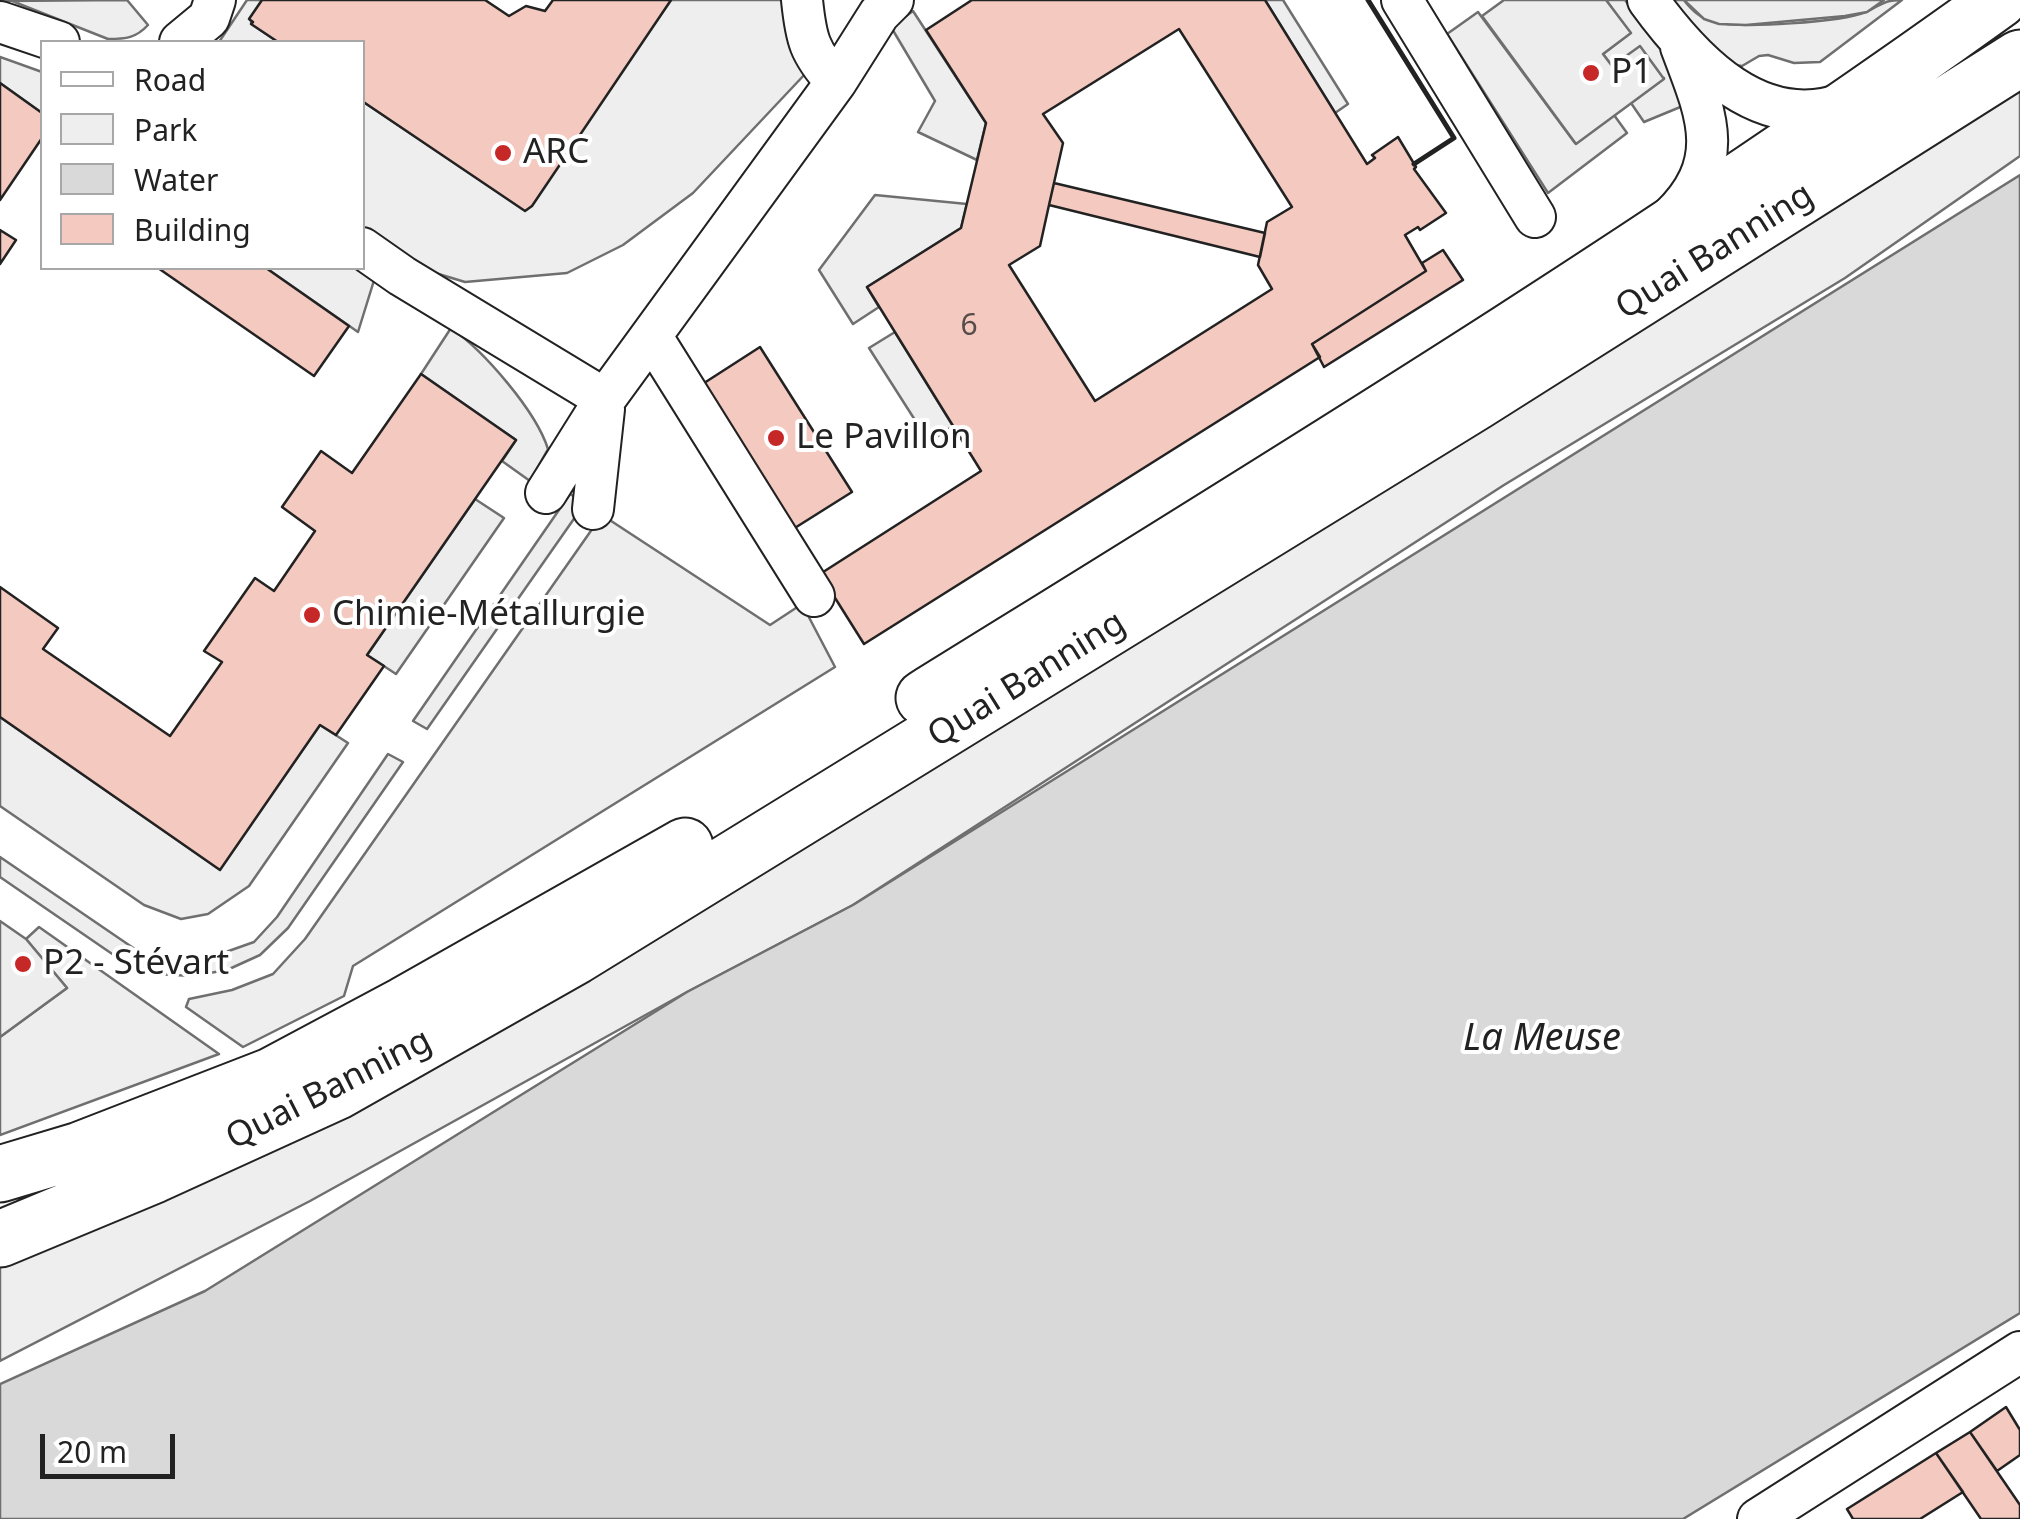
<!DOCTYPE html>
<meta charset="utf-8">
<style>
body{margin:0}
#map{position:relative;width:2020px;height:1519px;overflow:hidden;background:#fff;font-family:"Noto Sans",sans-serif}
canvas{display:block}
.legend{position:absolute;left:40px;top:40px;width:325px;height:230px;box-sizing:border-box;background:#fff;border:2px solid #a7a7a7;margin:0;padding:12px 18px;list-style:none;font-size:30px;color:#222}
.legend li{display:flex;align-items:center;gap:20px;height:50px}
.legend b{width:50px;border:2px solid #a7a7a7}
.scale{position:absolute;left:40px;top:1434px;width:135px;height:45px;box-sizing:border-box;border:5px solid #222;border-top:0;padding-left:12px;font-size:30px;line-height:35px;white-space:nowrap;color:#222;-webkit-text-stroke:8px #fff;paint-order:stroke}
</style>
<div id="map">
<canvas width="2020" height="1519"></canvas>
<ul class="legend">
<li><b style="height:12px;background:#fff"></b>Road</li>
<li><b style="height:28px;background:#eee"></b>Park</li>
<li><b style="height:28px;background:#d9d9d9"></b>Water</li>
<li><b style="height:28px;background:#f3c9c0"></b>Building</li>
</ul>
<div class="scale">20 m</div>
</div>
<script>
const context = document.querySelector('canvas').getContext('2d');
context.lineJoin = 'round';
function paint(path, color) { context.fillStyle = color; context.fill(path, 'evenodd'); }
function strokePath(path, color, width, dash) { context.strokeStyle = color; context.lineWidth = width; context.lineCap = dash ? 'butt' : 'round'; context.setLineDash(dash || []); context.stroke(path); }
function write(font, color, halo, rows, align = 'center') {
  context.font = font + ' "Noto Sans",sans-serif'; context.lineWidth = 8; context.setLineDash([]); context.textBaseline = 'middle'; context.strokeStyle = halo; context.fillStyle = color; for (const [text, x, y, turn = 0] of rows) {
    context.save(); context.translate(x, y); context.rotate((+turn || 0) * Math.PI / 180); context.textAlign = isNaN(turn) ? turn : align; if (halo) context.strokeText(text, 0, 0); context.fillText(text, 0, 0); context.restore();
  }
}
const green = new Path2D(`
 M 127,0 L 148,25 C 136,38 126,39 108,39 L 12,1 L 0,1 Z
 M 247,0 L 262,0 L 250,19 L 252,24 L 278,42 L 219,42 Z
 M 671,0 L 786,0 L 806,73 L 693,193 L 623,245 L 567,273 L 465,282 L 409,265 L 363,233 L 362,101 L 525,210 Z
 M 1265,0 L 1283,0 L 1348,104 L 1335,113 Z
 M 1606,0 L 1625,0 L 1671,62 L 1690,103 L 1644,122 L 1631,103 L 1664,78 L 1612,66 L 1603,54 L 1630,33 Z
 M 1673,0 L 1684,0 C 1692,11 1701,19 1715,22 C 1741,29 1841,22 1866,12 C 1882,5 1882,0 1902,0 L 1820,62 L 1794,63 L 1768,55 L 1759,56 L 1742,66 L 1724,64 Z
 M 913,11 L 986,123 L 977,160 L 918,132 L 935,101 L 891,27 Z
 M 1478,12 L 1575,143 L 1614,115 L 1627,133 L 1548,193 L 1447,34 Z
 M 0,57 L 42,72 L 42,113 L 0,83 Z
 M 2020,81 L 2020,156 L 1845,278 L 1504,485 L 853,905 L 687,992 L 310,1201 L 0,1361 L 0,1266 L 56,1244 Z
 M 875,195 L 967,204 L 961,228 L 867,287 L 879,307 L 853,324 L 819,270 Z
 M 266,268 L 362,268 L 376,274 L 358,332 Z
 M 451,328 C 484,351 536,411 548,449 L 530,481 L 502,461 L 516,440 L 421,374 Z
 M 895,332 L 953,426 L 929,442 L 869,348 Z
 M 570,494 L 585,503 L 427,729 L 413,721 Z
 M 602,515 L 770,625 L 802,604 L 835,667 L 353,966 L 344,996 L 243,1047 L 186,1007 L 189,999 L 232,990 L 273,974 L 305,939 Z
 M 0,717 L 219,869 L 320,725 L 348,743 L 249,886 L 208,914 L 181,919 L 144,905 L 0,806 Z
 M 388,754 L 403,762 L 288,928 L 260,955 L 227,970 L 192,976 L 157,974 L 121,960 L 0,877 L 0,857 L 148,958 L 192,964 L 254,942 L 277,917 Z
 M 39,927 L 219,1054 L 0,1135 L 0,1037 L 67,988 L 26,939 Z`);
paint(green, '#eee');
strokePath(green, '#6f6f6f', 2.5);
const parking = new Path2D(`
 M 1504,0 L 1606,0 L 1631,33 L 1603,54 L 1612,66 L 1640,46 L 1664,79 L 1576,144 L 1482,16 Z
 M 1684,0 L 1884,0 L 1867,12 L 1845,16 L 1746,25 L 1719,24 L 1704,19 Z
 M 475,499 L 504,518 L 396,674 L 367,655 Z
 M 0,921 L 26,939 L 67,988 L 0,1037 Z`);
paint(parking, '#ededed');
strokePath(parking, '#6f6f6f', 2.5);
const water = new Path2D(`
 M 2020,175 L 2020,1313 L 1683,1519 L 0,1519 L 0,1384 L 205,1291 L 687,992 L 853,905 Z`);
paint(water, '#d9d9d9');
strokePath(water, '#6f6f6f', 2.5);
const building = new Path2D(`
 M 262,0 L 485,0 L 509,16 L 526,6 L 545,11 L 553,0 L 671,0 L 532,206 L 525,211 L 362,101 L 362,42 L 278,42 L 251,24 L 253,22 L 249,19 Z
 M 972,0 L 1265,0 L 1367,164 L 1375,158 L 1372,155 L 1398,137 L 1416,167 L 1414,169 L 1446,213 L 1420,230 L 1418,227 L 1405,235 L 1426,271 L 1312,344 L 1320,357 L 864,644 L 820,574 L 981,471 L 867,287 L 961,228 L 986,123 L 926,30 ZM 1179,29 L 1292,207 L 1267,222 L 1258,265 L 1272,289 L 1095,401 L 1009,265 L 1040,246 L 1049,205 L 1063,143 L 1043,114 Z
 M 0,83 L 42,113 L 42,138 L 0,200 Z
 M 1054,183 L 1265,233 L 1260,257 L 1049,205 Z
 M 0,230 L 16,240 L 0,264 Z
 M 1443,250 L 1463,280 L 1324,367 L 1312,344 L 1426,271 L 1422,263 Z
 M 158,268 L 266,268 L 349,326 L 314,376 Z
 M 760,347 L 852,492 L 790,531 L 701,385 Z
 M 421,374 L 516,440 L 367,655 L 384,666 L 336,735 L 320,725 L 220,870 L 0,717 L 0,587 L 58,628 L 43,649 L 170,736 L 222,662 L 204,651 L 255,578 L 274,591 L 315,531 L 282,507 L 321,451 L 352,473 Z
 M 2006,1407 L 2020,1430 L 2020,1455 L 1997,1471 L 1970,1432 Z
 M 1970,1432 L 2020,1505 L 2020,1519 L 1981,1519 L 1936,1453 Z
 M 1936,1453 L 1963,1492 L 1920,1519 L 1853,1519 L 1847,1509 Z`);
paint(building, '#f3c9c0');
strokePath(building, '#222', 2.5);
const minor = new Path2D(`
 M 802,0 C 806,39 809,52 836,82
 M 1402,0 L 1535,217
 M 1648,0 C 1693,62 1762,136 1847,102
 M 0,22 L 59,42
 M 180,42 L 209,18 L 215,0
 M 1670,218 C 1729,161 1706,113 1681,47
 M 362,248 L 402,276 L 605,399
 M 652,337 L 814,596
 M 546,493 L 605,399 L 836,82 L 879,14 L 893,0
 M 593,509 L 604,409
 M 1758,1519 L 2020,1352`);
const secondary = new Path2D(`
 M 924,698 C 1287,473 1652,250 1999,0
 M 0,1174 L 80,1150 L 271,1076 L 404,1005 L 685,846
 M 0,1239 L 154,1175 L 336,1092 L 576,956 L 1476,402 L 2020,58`);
strokePath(minor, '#222', 44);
strokePath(secondary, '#222', 59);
strokePath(minor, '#fff', 40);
strokePath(secondary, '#fff', 55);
strokePath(new Path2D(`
 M 1368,0 L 1454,138 L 1414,164`), '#222', 5);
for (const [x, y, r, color] of [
 [1591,73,10,"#c62828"],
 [503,153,10,"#c62828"],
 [776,438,10,"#c62828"],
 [312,615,10,"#c62828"],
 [23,964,10,"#c62828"]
]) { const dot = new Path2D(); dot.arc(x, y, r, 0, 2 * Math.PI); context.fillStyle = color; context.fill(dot); strokePath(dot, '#fff', 4); }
write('30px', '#564c4a', null, [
 ["6",969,326]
]);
write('35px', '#222', '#fff', [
 ["P1",1611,73],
 ["ARC",523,153],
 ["Le Pavillon",796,438],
 ["Chimie-Métallurgie",332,615],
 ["P2 - Stévart",43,964]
], 'left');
write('35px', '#222', '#fff', [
 ["Quai Banning",1715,252,-32],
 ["Quai Banning",1027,680,-32],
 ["Quai Banning",329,1090,-27]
]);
write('italic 38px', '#222', '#fff', [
 ["La Meuse",1542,1039]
]);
</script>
